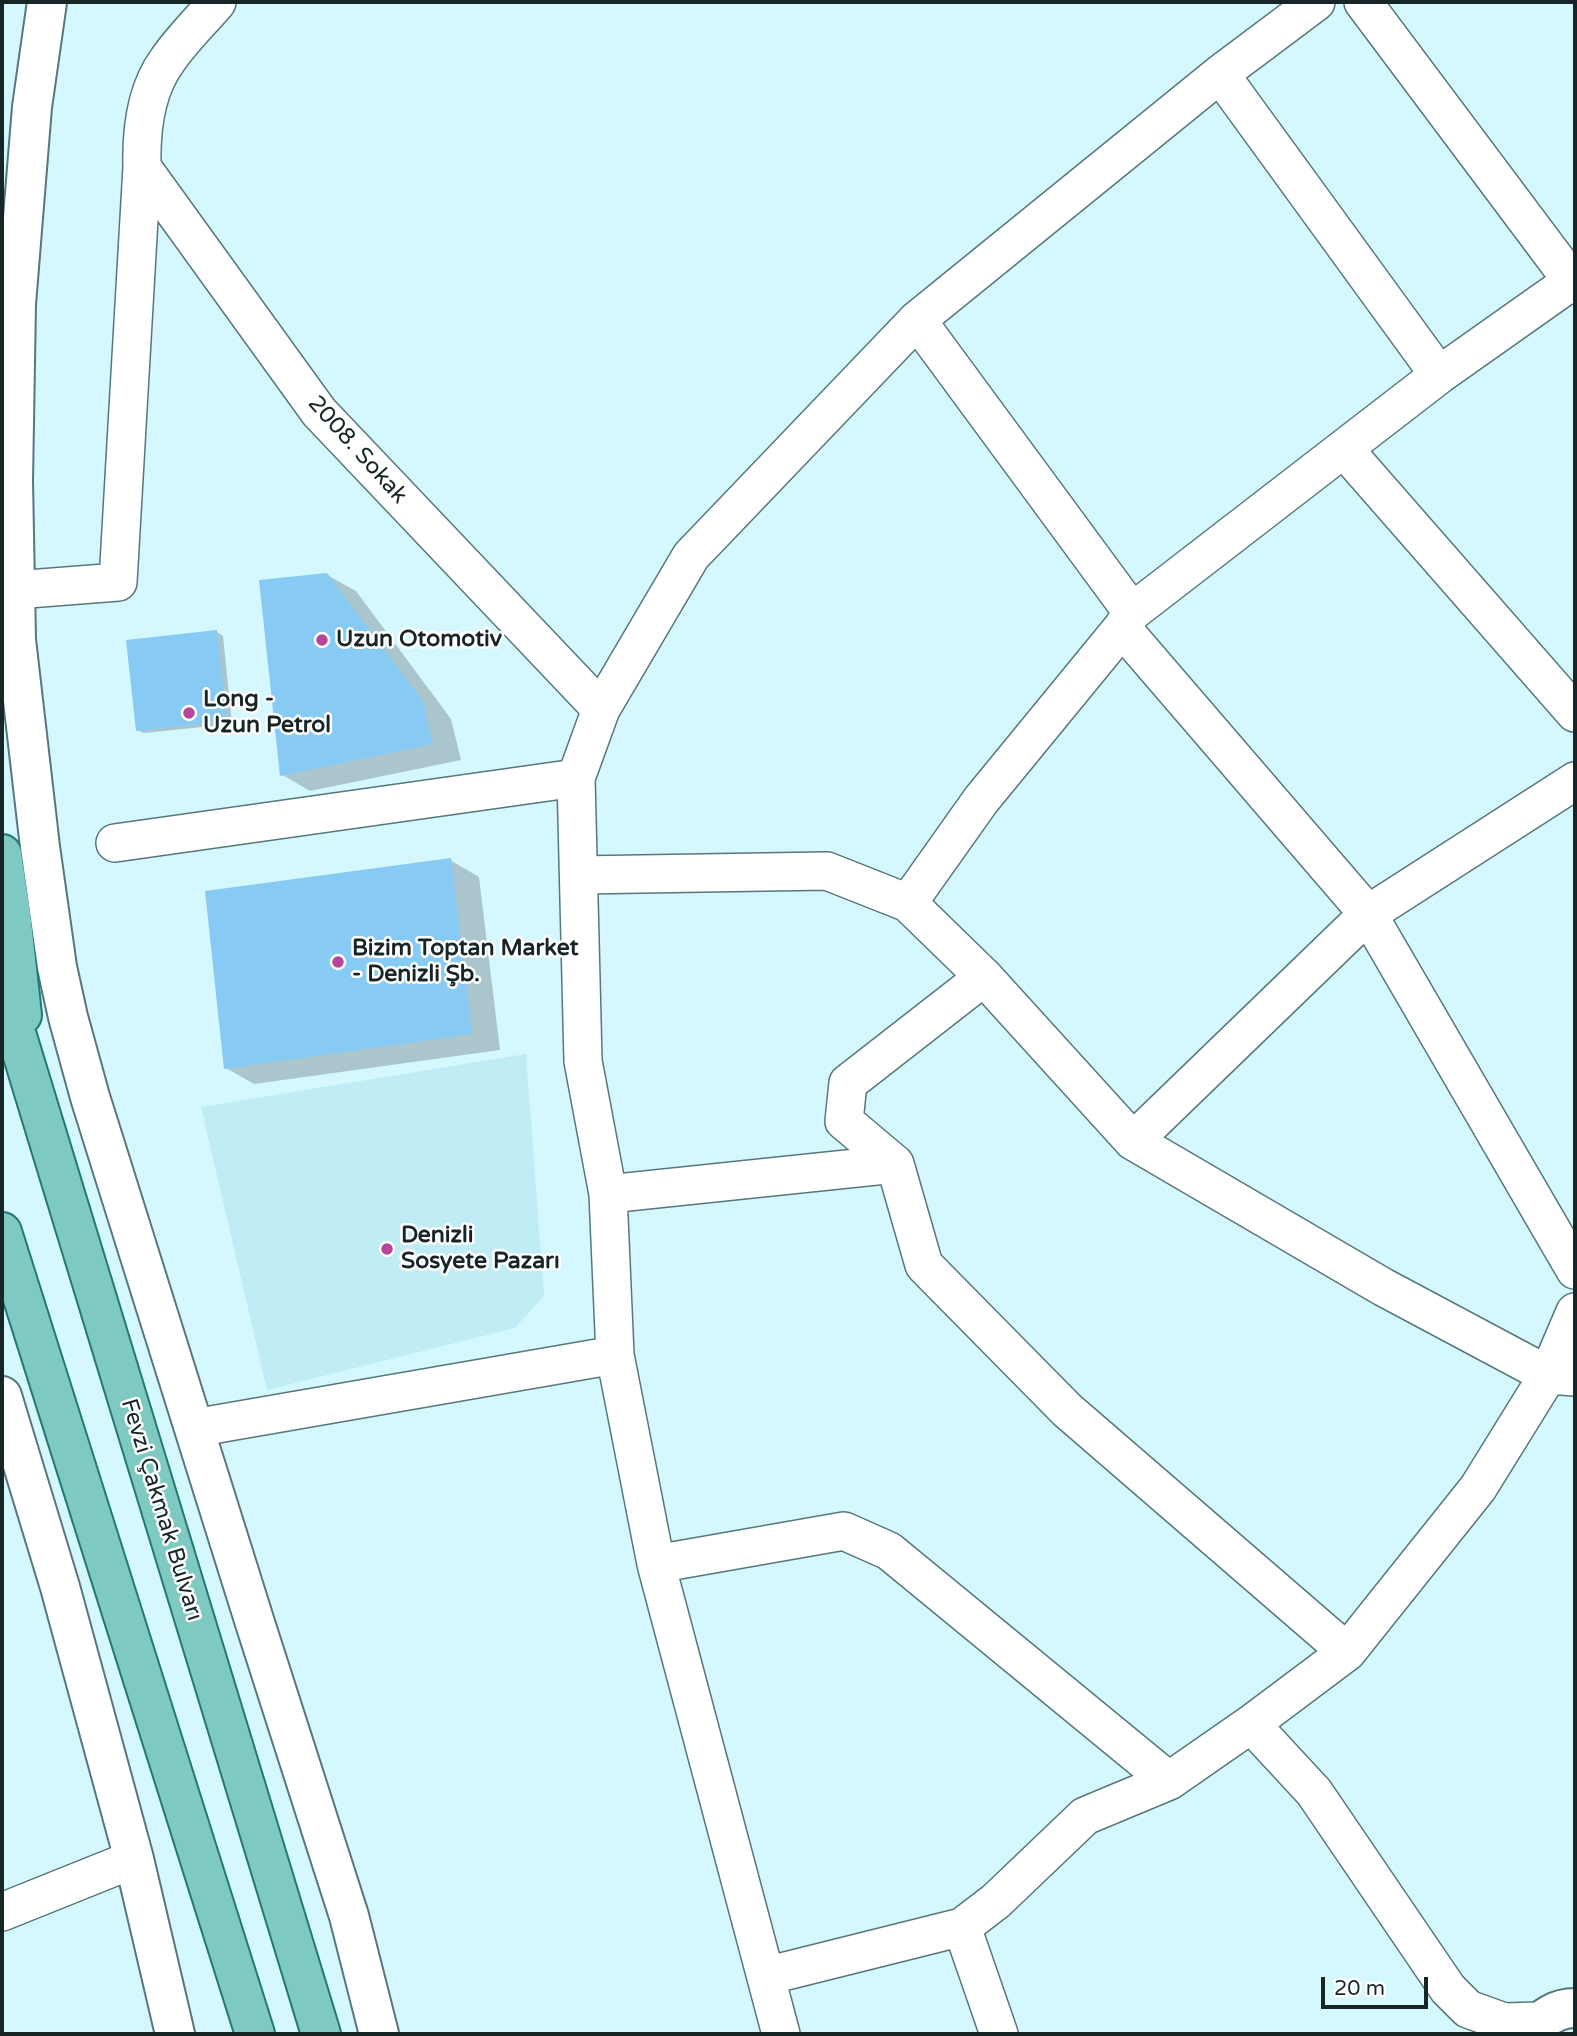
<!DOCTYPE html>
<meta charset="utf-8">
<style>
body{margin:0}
#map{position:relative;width:1577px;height:2036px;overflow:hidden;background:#d5f8ff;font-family:"Varela Round",sans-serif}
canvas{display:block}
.frame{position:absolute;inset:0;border:4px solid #182527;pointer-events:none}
.scale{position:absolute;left:1321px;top:1977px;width:107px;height:32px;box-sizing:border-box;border:4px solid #182527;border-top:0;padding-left:9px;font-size:21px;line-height:24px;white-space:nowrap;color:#182527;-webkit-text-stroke:5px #fff;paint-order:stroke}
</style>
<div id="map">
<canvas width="1577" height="2036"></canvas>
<div class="frame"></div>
<div class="scale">20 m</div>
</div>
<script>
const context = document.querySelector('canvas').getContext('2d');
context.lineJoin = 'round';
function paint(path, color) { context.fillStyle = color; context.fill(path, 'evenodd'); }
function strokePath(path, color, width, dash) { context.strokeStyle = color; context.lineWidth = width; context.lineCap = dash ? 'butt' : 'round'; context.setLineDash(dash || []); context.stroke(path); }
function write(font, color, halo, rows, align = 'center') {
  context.font = font + ' "Varela Round",sans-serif'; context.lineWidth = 5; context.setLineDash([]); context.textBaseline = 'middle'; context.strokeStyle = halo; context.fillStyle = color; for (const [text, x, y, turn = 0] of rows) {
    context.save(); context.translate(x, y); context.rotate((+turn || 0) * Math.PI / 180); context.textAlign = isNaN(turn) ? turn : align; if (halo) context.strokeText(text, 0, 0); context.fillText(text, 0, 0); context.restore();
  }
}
paint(new Path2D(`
 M 526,1054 L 544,1296 L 515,1328 L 267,1390 L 201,1107 Z`), '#c0ecf5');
paint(new Path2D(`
 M 327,575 L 356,591 L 451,719 L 461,760 L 310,791 L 281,774 Z
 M 217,632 L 223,636 L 232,724 L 144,733 L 137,730 Z
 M 450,860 L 479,877 L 500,1050 L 254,1084 L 226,1068 Z`), '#0003');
paint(new Path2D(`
 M 327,573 L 423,701 L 433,744 L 280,776 L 259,580 Z
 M 217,630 L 227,721 L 136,731 L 126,640 Z
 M 451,858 L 472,1034 L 224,1069 L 205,891 Z`), '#87cbf5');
const street = new Path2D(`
 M 1363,2 L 1575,285
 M 1220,74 L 1439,375
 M 142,167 L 319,412 L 601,709
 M 917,320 L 1132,612
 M 1344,449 L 1575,713
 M 15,590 L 118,582 L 142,167 C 141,131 145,91 167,61 C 181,40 201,21 217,2
 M 1122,628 L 1368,914 L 1575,1270
 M 115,843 L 576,778
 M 579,875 L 827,871 L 908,903 L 984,977 L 1133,1141 L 1383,1287 L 1548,1375 L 1575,1377
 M 908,903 L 981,800 L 1122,628 L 1132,612 L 1439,375 L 1572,281
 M 984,977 L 848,1083 L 844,1121 L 895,1164 L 924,1265 L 1067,1410 L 1347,1652
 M 1133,1141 L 1368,914 L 1575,781
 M 608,1194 L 895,1164
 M 194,1428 L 615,1355
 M 656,1564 L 844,1531 L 889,1551 L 1169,1781
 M 1251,1724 L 1314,1792 L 1448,1989 L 1468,2009 L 1504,2022 L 1541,2021
 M 2,1912 L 134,1859
 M 962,1927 L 999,2034
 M 766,1976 L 962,1927 L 996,1901 L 1085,1816 L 1169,1781 L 1251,1724 L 1347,1652 L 1478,1488 L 1548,1375 L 1575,1312
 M 781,2034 L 656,1564 L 615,1355 L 608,1194 L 583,1061 L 576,778 L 601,709 L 691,556 L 917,320 L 1220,74 L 1316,2`);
const secondary = new Path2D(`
 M 47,2 L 32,107 L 16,304 L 13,481 L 16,640 L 40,847 L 57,967 L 68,1017 L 90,1097 L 255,1623 L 349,1916 L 379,2034
 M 2,1396 L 60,1587 L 134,1859 L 175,2034
 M 1530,2034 C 1541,2019 1555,2008 1575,2008`);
const primary = new Path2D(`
 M 2,854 L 11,913 L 22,1015
 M 2,987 L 321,2034
 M 2,1232 L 255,2034`);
strokePath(street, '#57777d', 40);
strokePath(secondary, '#57777d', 42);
strokePath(primary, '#227872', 42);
strokePath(street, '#fff', 37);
strokePath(secondary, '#fff', 38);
strokePath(primary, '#7ec9c2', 38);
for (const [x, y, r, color] of [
 [322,640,7,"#b7449d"],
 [189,713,7,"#b7449d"],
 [338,962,7,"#b7449d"],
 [387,1249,7,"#b7449d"]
]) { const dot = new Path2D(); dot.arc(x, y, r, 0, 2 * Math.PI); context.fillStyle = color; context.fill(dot); strokePath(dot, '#fff', 2.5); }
write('23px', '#182527', '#fff', [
 ["2008. Sokak",357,450,48],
 ["Fevzi Çakmak Bulvarı",161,1510,73]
]);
write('bold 23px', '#182527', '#fff', [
 ["Uzun Otomotiv",336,640],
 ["Long -",203,700],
 ["Uzun Petrol",203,726],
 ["Bizim Toptan Market",352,949],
 ["- Denizli Şb.",352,975],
 ["Denizli",401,1236],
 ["Sosyete Pazarı",401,1262]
], 'left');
</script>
